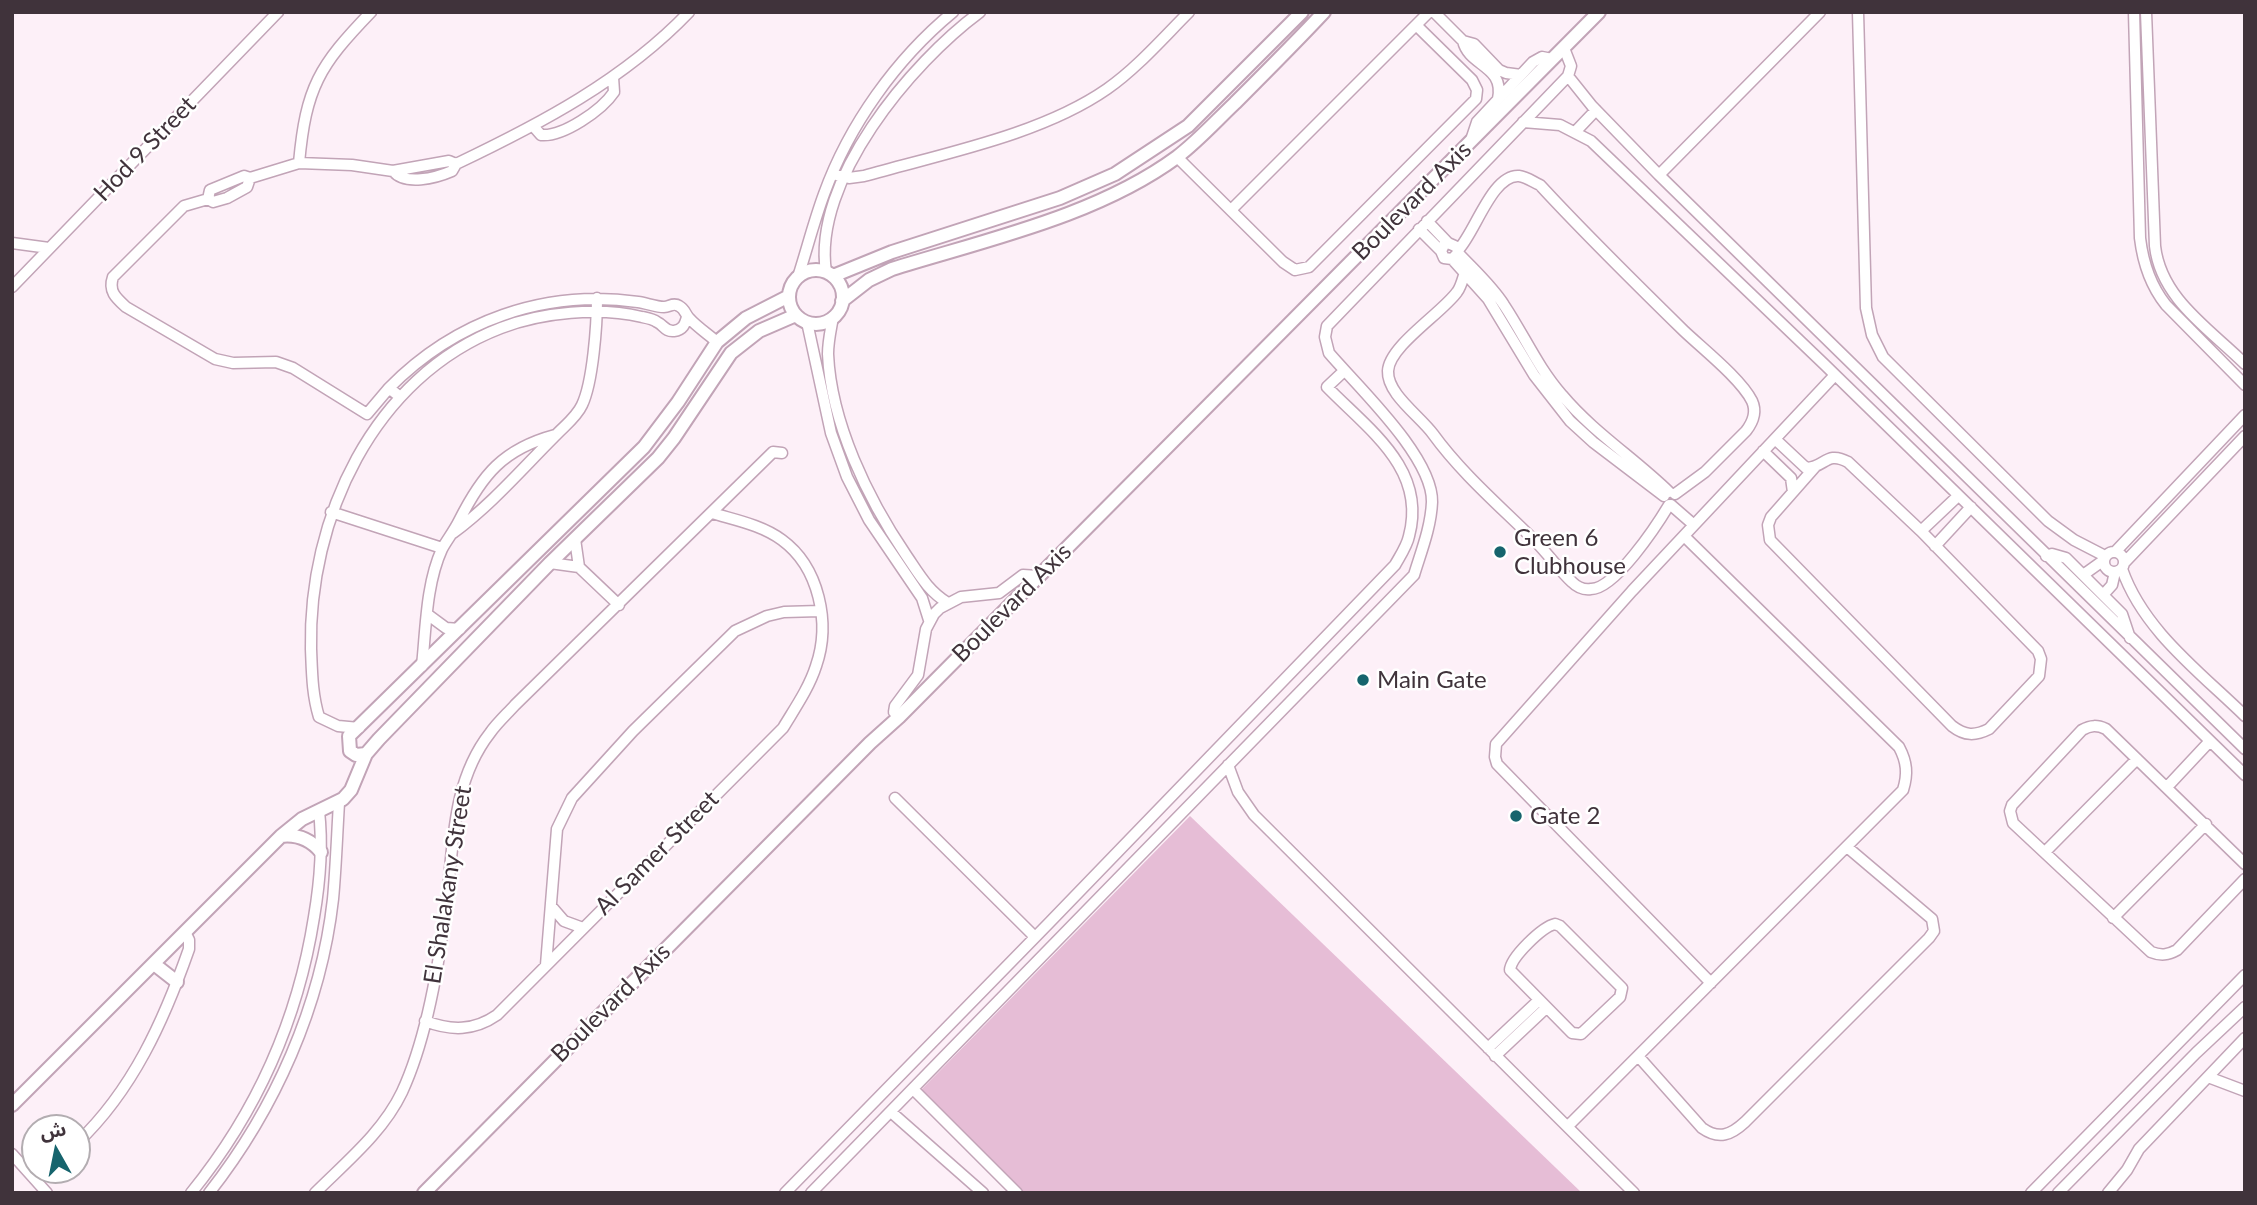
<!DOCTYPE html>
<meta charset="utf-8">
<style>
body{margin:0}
#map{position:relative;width:2257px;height:1205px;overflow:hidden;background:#fdf0f8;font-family:Lato,"Noto Sans Arabic",sans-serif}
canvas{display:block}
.frame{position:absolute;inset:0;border:14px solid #40333b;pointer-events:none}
.north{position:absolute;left:21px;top:1114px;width:70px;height:70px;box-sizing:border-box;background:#fff;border:2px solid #b3adb1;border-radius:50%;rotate:351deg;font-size:19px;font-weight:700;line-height:28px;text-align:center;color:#40333b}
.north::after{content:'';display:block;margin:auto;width:24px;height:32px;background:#16646d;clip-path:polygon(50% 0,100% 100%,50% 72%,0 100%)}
</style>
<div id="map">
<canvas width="2257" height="1205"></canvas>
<div class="frame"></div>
<div class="north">ش</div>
</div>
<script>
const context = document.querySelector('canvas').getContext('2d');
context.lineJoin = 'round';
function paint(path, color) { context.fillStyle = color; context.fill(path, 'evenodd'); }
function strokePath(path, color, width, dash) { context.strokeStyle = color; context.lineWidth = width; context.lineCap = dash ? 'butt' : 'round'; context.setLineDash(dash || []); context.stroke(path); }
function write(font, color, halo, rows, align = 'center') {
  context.font = font + ' Lato,sans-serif'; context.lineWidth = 5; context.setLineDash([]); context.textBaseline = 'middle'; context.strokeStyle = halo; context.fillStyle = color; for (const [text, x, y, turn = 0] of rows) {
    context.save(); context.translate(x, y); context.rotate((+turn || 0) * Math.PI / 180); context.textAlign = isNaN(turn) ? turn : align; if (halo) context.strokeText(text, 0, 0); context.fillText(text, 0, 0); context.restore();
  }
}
paint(new Path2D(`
 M 1190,816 L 1582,1193 L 1024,1193 L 921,1090 Z`), '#e6bdd6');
const minor = new Path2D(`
 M 1434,12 L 1463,41 L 1474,44 L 1499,70 L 1506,73 L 1521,75
 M 1858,12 L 1866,308 L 1872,335 L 1883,357 L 2048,521 L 2074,540 L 2105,556
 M 2134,12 L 2140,238 C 2143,263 2150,285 2166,305 L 2245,385
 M 2146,12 L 2155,246 C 2161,299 2210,329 2245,364
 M 1463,41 C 1469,67 1505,65 1498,99
 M 1568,76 L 1592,106 L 1659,175 L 2245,749
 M 1523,122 L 1560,125 L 1591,141 L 1825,365 L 2245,775
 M 534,127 L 541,135 C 563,137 602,110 614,92 L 613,77
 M 1576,131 L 1596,110
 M 1471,140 L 1477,122 L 1533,62 L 1542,57 L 1552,59
 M 1177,157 L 1283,262 L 1295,270 L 1309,267 L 1476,99 L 1477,90 L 1472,80 L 1416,25
 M 299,163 C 306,87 319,66 371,12
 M 393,171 C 405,186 436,178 452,171 L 456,164 C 540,124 624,80 689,12
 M 832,174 L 849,178 L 864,176 C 941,154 1041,135 1107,89 C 1137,68 1163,38 1189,12
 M 1659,175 L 1820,12
 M 250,178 L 247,187 L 227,198 L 213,202 L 208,199 L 184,206 L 113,277 C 108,291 116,298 126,307 L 215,359 L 233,363 L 276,362 L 293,368 L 367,414 L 389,388 L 399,396
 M 208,199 L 210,190 L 244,176 L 250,178 L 299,163 L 352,165 L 393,171 L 449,161 L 456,164
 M 1231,210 L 1429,12
 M 1427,221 L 1448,243 L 1457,247 L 1458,253 L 1452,259 L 1444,258 L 1441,251 L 1444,245 L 1448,243
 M 1419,229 L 1441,251
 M 12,243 L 49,248
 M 1458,250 C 1475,233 1492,174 1519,176 C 1527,177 1533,182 1540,185 C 1586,235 1635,283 1684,331 C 1703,349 1741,379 1752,401 C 1757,412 1753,422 1746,431 L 1705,472 L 1675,494
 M 1458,253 C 1474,270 1492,286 1504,305 C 1524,335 1538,368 1562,395 C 1593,432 1634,458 1669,492
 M 1452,259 L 1488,299 L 1534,375 L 1570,421 L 1593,442 L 1664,496
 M 826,272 C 812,181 911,63 980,12
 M 1465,272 C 1463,278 1461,287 1457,292 C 1442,313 1389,346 1388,371 C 1387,394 1420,416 1433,434 C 1462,474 1501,507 1536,542 C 1549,555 1559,570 1572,582 C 1577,587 1584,590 1591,589 C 1615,589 1657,525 1669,505
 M 798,277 C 807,249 814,221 824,194 C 849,125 896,59 953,12
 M 12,287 L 278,12
 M 833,317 C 831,329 828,341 828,354 C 831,423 868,499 906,555 C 919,574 928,591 948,603
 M 807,322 L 831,433 L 847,477 L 869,520 L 922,598 L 929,620
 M 389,388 C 455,321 544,289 638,302 C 646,303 656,307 664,307 C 670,307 673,302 679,306 C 685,309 685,314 689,318 C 697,327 708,334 717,342
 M 1775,439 L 1806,468 C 1825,468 1826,450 1848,462 L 1921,531 L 2038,651 L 2041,659 L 2039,676 L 1989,729 C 1975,736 1965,736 1952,726 L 1770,540 L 1768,525 L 1771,517 L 1815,467
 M 1763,451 L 1791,478 L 1793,492
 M 1671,505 L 1694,525
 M 331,512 L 442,548
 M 1921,531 L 1958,496
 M 453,533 C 491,505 521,470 554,437 C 564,426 576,418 582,405 C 593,382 597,324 597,298
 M 575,539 L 579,567 L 619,605
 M 1935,546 L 1971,507
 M 2116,551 L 2245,415
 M2104 562a10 10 0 1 1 20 0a10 10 0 1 1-20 0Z
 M 2046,556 L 2052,554 L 2066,558 L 2122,614 L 2130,638
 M 2125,562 L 2245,436
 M 550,563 L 579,567
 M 2122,569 C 2143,630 2200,672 2245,716
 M 2083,575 L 2104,560
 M 2103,595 L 2112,585 L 2115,572
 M 427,614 L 446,628 L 460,629
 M 422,666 C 426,628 426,584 442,549 C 447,540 454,531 459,521 C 482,475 503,449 555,435
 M 899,717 L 894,712 L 895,706 L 918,675 L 926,629 L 934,614 L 940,608 L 961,597 L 999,593 L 1023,575 L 1038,576
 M 359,728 L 338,726 L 319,717 C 312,694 312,672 311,649 C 308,519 373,377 501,328 C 542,312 599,307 642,317 C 647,318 653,319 657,322 C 664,325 665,332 674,331 C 683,330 685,324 687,317
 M 1228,765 L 1238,792 L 1254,815 L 1634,1193
 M 2167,787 L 2210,741
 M 895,798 L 1035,937
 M 2045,852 L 2137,759
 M 2245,864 L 2106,729 C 2097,725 2091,725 2082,730 L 2012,805 L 2010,811 L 2013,823 L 2151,952 C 2161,956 2168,955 2177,950 L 2245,879
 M 551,906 L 564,921 L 583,928
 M 2113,918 L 2206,824
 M 1555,924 L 1560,926 L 1622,988 L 1620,997 L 1581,1034 L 1572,1033 L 1510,970 C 1511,957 1542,927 1555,924 Z
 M 546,965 L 557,829 L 572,798 L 633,731 L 735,631 L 767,616 L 784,612 L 820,611
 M 1711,983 L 1497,764 L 1495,757 L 1496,744 L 1632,591 L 1835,375
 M 425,1021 C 451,1031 474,1031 497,1015 L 783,728 C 795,708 809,688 816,666 C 831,623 819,567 782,540 C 762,525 735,520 712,513
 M 1488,1048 L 1538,1001
 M 1495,1056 L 1546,1008
 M 1638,1056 L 1702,1128 C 1719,1140 1731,1135 1745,1122 L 1929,938 L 1934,931 L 1932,919 L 1847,847
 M 2208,1077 L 2245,1091
 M 913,1089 L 1017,1193
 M 891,1112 L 983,1193
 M 1568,1126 L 1903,790 C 1908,774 1907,762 1899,747 L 1684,536
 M 77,1143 C 133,1090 164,1020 189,949 L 189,940 L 185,932
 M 12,1154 L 47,1193
 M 191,1193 C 256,1113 298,1019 314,917 C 320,882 323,846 319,811
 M 209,1193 C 275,1109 321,1006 333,899 C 336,867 337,835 339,803
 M 315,1193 C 346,1162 383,1132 402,1092 C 427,1038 439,965 446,906 C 454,846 451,783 490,733 C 497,723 507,714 515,705 L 773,452 L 782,453
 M 785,1193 L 1048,924 L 1395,565 C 1400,556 1407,546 1409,536 C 1427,469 1369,430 1327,387 L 1344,371
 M 811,1193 L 1414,575 C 1421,552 1431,527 1432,502 C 1433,457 1358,387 1329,353 L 1325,337 L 1327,326 L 1568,76 L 1571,66 L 1564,48
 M 2031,1193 L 2245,975
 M 2058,1193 L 2196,1053 L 2245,1007
 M 2108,1193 L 2127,1170 L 2139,1149 L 2245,1038`);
const tertiary = new Path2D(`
 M789 297a27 27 0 1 1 54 0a27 27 0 1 1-54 0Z
 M 833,276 L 892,252 L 1060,198 L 1115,174 L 1188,126 L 1302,12
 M 842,301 L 869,280 L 892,269 C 985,240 1097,216 1177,157 C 1198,141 1216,121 1235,103 C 1265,73 1295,43 1324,12
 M 366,754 L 356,755 L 350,751 L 349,736 L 644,447 L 678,402 L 717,342 L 746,318 L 789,296
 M 281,836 C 297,834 310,839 321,852
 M 154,964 L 177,982
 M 12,1105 L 281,836 L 302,819 L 343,799 L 351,790 L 366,754 L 379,739 L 550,563 L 658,458 L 674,438 L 731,353 L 759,331 L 796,315
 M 424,1193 L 870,743 L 899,717 L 1599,12`);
strokePath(minor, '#c2a4b7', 13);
strokePath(tertiary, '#c2a4b7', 16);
strokePath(minor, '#fff', 10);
strokePath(tertiary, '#fff', 12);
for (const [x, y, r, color] of [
 [1500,552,7,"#16646d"],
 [1363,680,7,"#16646d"],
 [1516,816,7,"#16646d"]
]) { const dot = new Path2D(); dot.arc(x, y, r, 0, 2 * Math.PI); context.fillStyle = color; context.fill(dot); strokePath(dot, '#fff', 2.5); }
write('24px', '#40333b', '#fff', [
 ["Hod 9 Street",145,149,-46],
 ["Boulevard Axis",1412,201,-45],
 ["Boulevard Axis",1012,603,-45],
 ["Al Samer Street",657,853,-45],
 ["El Shalakany Street",448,885,-81],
 ["Boulevard Axis",611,1003,-45]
]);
write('24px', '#40333b', '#fff', [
 ["Green 6",1514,538],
 ["Clubhouse",1514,566],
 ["Main Gate",1377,680],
 ["Gate 2",1530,816]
], 'left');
</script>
